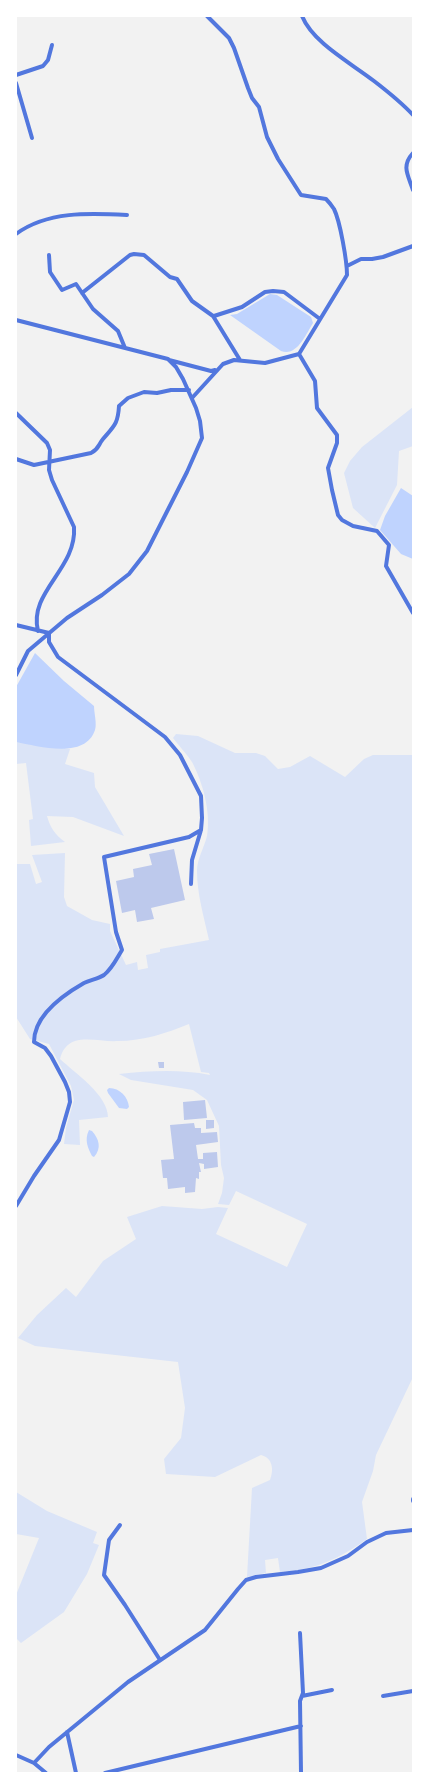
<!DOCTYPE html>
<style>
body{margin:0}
#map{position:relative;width:429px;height:1789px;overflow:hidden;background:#f2f2f2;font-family:"Asap Condensed",sans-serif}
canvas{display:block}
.frame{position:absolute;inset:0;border:17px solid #fff;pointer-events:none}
</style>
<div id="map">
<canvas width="429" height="1789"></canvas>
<div class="frame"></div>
</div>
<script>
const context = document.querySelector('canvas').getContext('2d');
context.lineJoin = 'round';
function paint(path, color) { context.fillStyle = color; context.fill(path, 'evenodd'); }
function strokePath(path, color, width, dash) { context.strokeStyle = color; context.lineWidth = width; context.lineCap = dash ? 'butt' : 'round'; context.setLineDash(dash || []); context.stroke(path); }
paint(new Path2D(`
 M 413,407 L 413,446 L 399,451 L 397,485 L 375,528 L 353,508 L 344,473 L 350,461 L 362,447 Z
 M 176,734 L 198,736 L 235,753 L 256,753 L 265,756 L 278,769 L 290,767 L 310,756 L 345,777 L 364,759 L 373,755 L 413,755 L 413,1377 L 376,1455 L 373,1471 L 362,1502 L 367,1539 C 339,1559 315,1570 280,1572 L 278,1558 L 265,1560 L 266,1573 L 247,1577 L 252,1488 L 270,1480 C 274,1470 273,1458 261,1455 L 215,1477 L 166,1474 L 164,1459 L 181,1438 L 185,1408 L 178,1362 L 35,1346 L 18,1338 L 37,1315 L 66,1288 L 76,1297 L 103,1261 L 136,1239 L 127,1217 L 162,1206 L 202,1209 L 218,1207 L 228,1208 L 216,1234 L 287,1267 L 307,1224 L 236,1191 L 229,1205 L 218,1204 L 222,1193 L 224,1178 L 221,1165 L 219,1126 L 207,1100 L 193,1090 L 131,1080 L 119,1074 C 150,1071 179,1069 210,1075 L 209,1073 L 201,1072 L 189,1024 C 167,1033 143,1041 118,1041 C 104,1042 88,1037 75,1041 C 66,1044 62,1051 60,1059 C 75,1073 108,1095 108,1117 L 79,1120 L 80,1145 L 64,1144 L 66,1128 L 74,1100 L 71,1086 L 49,1044 L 30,1039 L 16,1017 L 16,864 L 30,864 L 36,884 L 42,882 L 32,855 L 65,853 L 64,897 L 67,906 L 92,920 L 110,924 L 110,931 L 126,965 L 137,962 L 138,970 L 148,968 L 146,955 L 160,952 L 160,949 L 209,940 C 204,917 197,894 197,871 C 197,859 204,848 207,836 C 211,812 203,783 192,762 C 186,753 179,746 173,738 Z
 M 16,742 L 70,749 L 65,764 L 94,773 L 95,787 L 124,836 L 73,817 L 47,816 C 50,827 55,835 65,842 L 31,846 L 29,820 L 33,819 L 26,763 L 16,764 Z
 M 16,1492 L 47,1511 L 97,1532 L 93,1543 L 99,1545 L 87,1574 L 64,1612 L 21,1643 L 16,1638 L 16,1595 L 39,1538 L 16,1534 Z`), '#dbe4f7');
paint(new Path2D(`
 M 270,294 L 277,295 L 311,317 L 313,323 C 306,334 297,357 281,351 L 230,315 L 237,314 Z
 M 401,488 L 413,496 L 413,559 L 401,554 L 380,530 L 385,516 Z
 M 35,653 L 64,681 L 94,706 C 94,713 97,723 95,730 C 85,760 38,746 16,742 L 16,687 Z
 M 109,1088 C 120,1088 128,1097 129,1107 L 127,1109 L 119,1108 L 108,1093 L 107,1090 Z
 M 89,1130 L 92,1131 C 99,1139 102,1148 94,1157 L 92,1156 C 88,1148 84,1140 89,1130 Z`), '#bfd3fe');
paint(new Path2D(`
 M 174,849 L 185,900 L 151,908 L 154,919 L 137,922 L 135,910 L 122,913 L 116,881 L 134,877 L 133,869 L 152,865 L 149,854 Z
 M 158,1062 L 164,1062 L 164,1068 L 159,1068 Z
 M 205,1100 L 207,1118 L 184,1120 L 183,1102 Z
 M 206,1120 L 214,1120 L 214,1128 L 206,1129 Z
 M 194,1123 L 195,1128 L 201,1128 L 201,1133 L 217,1132 L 218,1142 L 196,1145 L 198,1159 L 203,1159 L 203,1153 L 217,1152 L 218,1167 L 204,1169 L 204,1164 L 199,1163 L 201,1172 L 199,1172 L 199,1179 L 196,1178 L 195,1192 L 185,1193 L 185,1187 L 168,1189 L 167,1178 L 163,1178 L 161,1160 L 174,1159 L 170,1125 Z`), '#bdc9ec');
strokePath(new Path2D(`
 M 302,16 C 313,43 351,63 374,81 C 387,91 401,102 413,115
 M 16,75 L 43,66 L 48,60 L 52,45
 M 16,83 L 32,138
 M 413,153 C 401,166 408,175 413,190
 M 16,234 C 47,211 89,213 127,215
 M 49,255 L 50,272 L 62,290 L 76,284 L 93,309 L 118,331 L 125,348
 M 347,266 L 361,259 L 372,259 L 383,257 L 413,246
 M 82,293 L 130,255 L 134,254 L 144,255 L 170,277 L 177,279 L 192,301 L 213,316 L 240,360
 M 214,316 L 242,307 L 265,292 L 273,291 L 284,292 L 320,319
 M 16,320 L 168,359 L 176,367 L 183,379 L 196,408 L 200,421 L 202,438 L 187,472 L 147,551 L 129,574 L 102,595 L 67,618 L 28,651 L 16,675
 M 299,354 L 315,381 L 317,408 L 337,435 L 337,443 L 328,468 L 332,490 L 338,515 L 342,520 L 353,526 L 377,531 L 389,545 L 386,566 L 413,613
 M 169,360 L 211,371 L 215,370
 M 192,398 L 223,364 L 234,360 L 265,363 L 299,354 L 347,275 C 347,261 340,221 334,209 C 332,206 329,202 326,199 L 301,195 L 278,159 L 267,137 L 259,107 L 252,98 L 248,88 L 234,48 L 229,38 L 207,16
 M 16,413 L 47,443 L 50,450 L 49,470 L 52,480 L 74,527 C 77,569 28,592 38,631
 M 16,459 L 34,465 L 91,453 C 99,449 98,445 103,439 C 114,426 118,424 119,406 L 128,398 L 144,392 L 157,393 L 171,390 L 189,390
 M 16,625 L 49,633
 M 191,884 L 192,860 L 201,830
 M 16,1206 L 34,1176 L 59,1140 L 70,1102 L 69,1092 L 65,1082 L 51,1056 L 45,1048 L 34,1042 C 34,1015 63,995 84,983 C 90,980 98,979 104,975 C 112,969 117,958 122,950 L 116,932 L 104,857 L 189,837 L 201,830 L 202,818 L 201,796 L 180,755 L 165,737 L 58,657 L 49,642 L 49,633
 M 413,1499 L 413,1501
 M 120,1525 L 109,1540 L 104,1575 L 125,1605 L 160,1660
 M 300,1633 L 303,1693 L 300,1701 L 301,1773
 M 302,1696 L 332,1690
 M 383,1696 L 413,1691
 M 67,1732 L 76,1773
 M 16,1755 L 34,1763 L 46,1773
 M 34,1763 L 49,1747 L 128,1682 L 205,1630 L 238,1589 L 246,1580 L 256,1577 L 298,1572 L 321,1568 L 348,1556 L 367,1542 L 386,1533 L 413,1530
 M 105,1773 L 301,1726`), '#5277de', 4);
</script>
